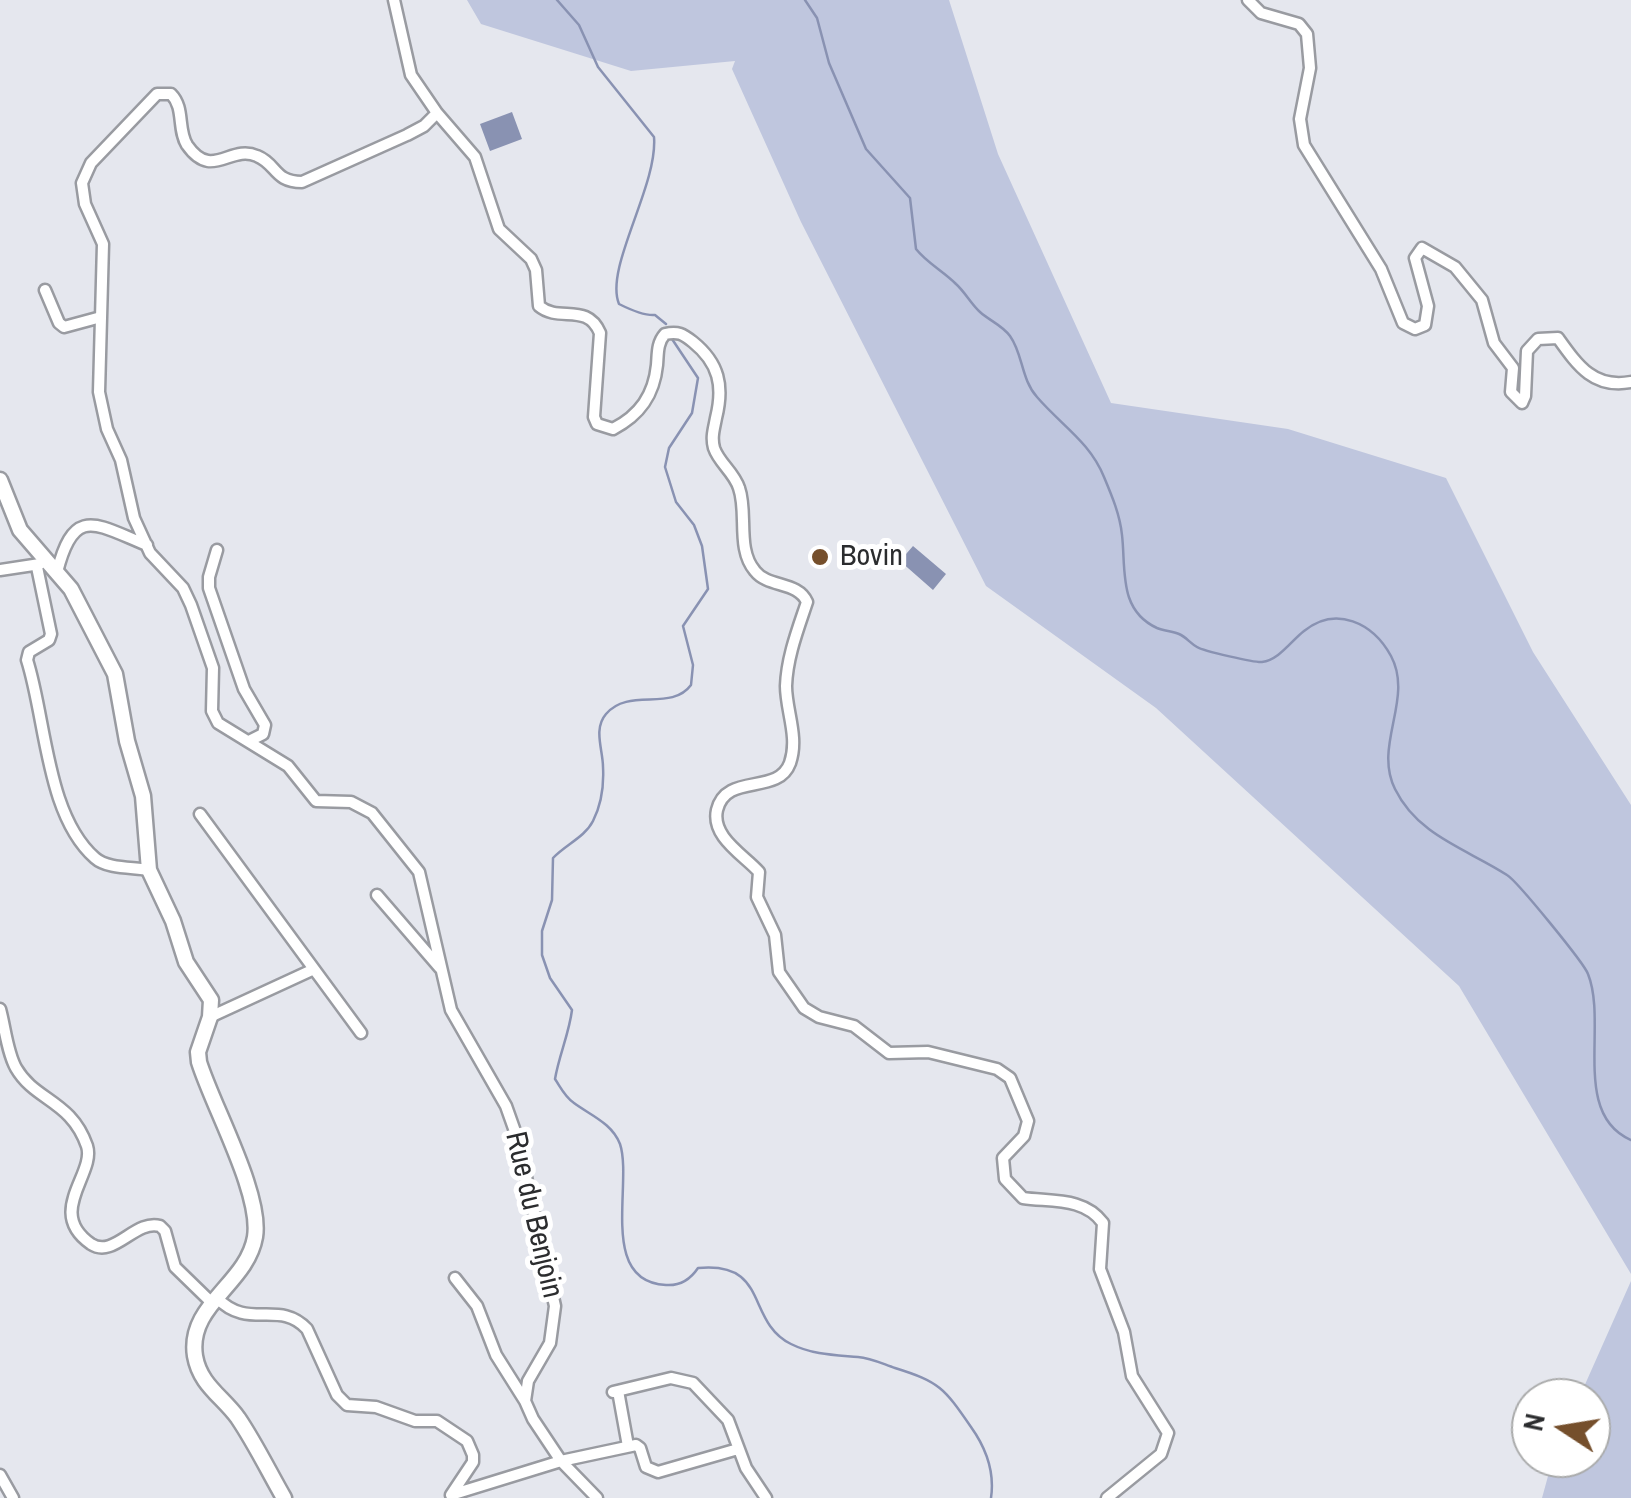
<!DOCTYPE html>
<style>
body{margin:0}
#map{position:relative;width:1631px;height:1498px;overflow:hidden;background:#e5e7ee;font-family:"Archivo Narrow",sans-serif}
canvas{display:block}
.north{position:absolute;left:1511px;top:1378px;width:100px;height:100px;box-sizing:border-box;background:#fff;border:2px solid #aaabab;border-radius:50%;rotate:282deg;font-size:28px;font-weight:700;line-height:40px;text-align:center;color:#2b2c2e}
.north::after{content:'';display:block;margin:auto;width:35px;height:45px;background:#754f2c;clip-path:polygon(50% 0,100% 100%,50% 72%,0 100%)}
</style>
<div id="map">
<canvas width="1631" height="1498"></canvas>
<div class="north">N</div>
</div>
<script>
const context = document.querySelector('canvas').getContext('2d');
context.lineJoin = 'round';
function paint(path, color) { context.fillStyle = color; context.fill(path, 'evenodd'); }
function strokePath(path, color, width, dash) { context.strokeStyle = color; context.lineWidth = width; context.lineCap = dash ? 'butt' : 'round'; context.setLineDash(dash || []); context.stroke(path); }
function write(font, color, halo, rows, align = 'center') {
  context.font = font + ' "Archivo Narrow",sans-serif'; context.lineWidth = 10; context.setLineDash([]); context.textBaseline = 'middle'; context.strokeStyle = halo; context.fillStyle = color; for (const [text, x, y, turn = 0] of rows) {
    context.save(); context.translate(x, y); context.rotate((+turn || 0) * Math.PI / 180); context.textAlign = isNaN(turn) ? turn : align; if (halo) context.strokeText(text, 0, 0); context.fillText(text, 0, 0); context.restore();
  }
}
paint(new Path2D(`
 M 467,0 L 949,0 L 998,154 L 1111,403 L 1288,429 L 1446,478 L 1533,652 L 1631,805 L 1631,1274 L 1459,986 L 1156,708 L 986,586 L 801,222 L 732,69 L 735,61 L 631,71 L 481,24 Z
 M 1631,1281 L 1631,1498 L 1542,1498 L 1553,1458 L 1591,1458 L 1591,1398 L 1579,1398 Z`), '#bfc6de');
paint(new Path2D(`
 M 512,112 L 522,139 L 490,151 L 480,124 Z
 M 913,546 L 946,574 L 933,590 L 900,561 Z`), '#8992b2');
strokePath(new Path2D(`
 M 557,0 L 579,25 L 598,67 L 654,137 C 658,186 604,268 619,304 C 629,309 644,316 655,315 L 666,324
 M 805,0 L 817,18 L 829,63 L 866,149 L 910,198 L 916,249 C 927,263 943,271 956,284 C 965,292 971,304 980,312 C 990,321 1002,325 1010,336 C 1023,354 1021,379 1037,397 C 1061,425 1090,442 1104,477 C 1112,496 1120,515 1122,535 C 1126,569 1118,610 1157,628 C 1164,631 1172,631 1179,634 C 1186,637 1190,643 1197,647 C 1203,651 1256,663 1262,662 C 1279,660 1291,641 1304,631 C 1336,605 1373,623 1391,656 C 1414,699 1373,745 1395,789 C 1418,836 1467,849 1507,875 C 1517,881 1584,963 1588,974 C 1608,1024 1571,1114 1631,1140
 M 670,336 L 698,378 L 692,413 L 669,448 L 665,467 L 676,502 L 694,525 L 702,546 L 708,589 L 683,626 L 693,665 L 691,685 C 671,712 629,687 606,714 C 593,729 603,750 603,767 C 604,785 601,805 593,821 C 585,837 565,845 553,858 L 552,900 L 542,931 L 542,955 L 550,978 L 572,1010 C 569,1034 559,1055 555,1079 C 561,1088 565,1097 574,1103 C 590,1115 612,1123 620,1144 C 633,1183 598,1282 666,1285 C 680,1286 690,1280 698,1268 C 770,1261 745,1321 791,1344 C 813,1355 835,1355 858,1357 C 871,1358 883,1364 895,1368 C 940,1382 944,1388 971,1427 C 986,1448 995,1471 991,1498`), '#8992b2', 2.5);
const street = new Path2D(`
 M 394,0 L 411,75 L 437,113 L 475,157 L 499,229 L 531,259 L 536,270 L 539,306 C 559,323 587,302 600,333 L 594,417 L 597,424 L 613,429 C 640,415 654,395 657,365 C 658,353 657,343 665,334 C 678,331 683,334 693,342 C 719,363 724,386 716,418 C 714,429 711,437 714,448 C 719,463 734,472 739,488 C 748,513 736,549 755,571 C 768,588 798,581 807,602 C 798,629 787,657 786,686 C 786,711 799,737 790,763 C 778,796 726,772 717,810 C 711,837 744,855 759,872 L 757,897 L 775,935 L 779,972 L 804,1008 L 819,1017 L 854,1026 L 889,1053 L 928,1052 L 997,1069 L 1010,1078 L 1028,1121 L 1024,1136 L 1003,1158 L 1005,1179 L 1023,1198 C 1051,1202 1084,1197 1103,1223 L 1100,1269 L 1124,1332 L 1132,1376 L 1168,1433 L 1161,1454 L 1107,1498
 M 1248,0 L 1261,13 L 1299,24 L 1307,34 L 1310,68 L 1300,119 L 1304,145 L 1381,269 L 1403,323 L 1415,329 L 1425,325 L 1428,306 L 1415,258 L 1422,248 L 1455,267 L 1482,300 L 1494,343 L 1513,368 L 1511,392 L 1522,403 L 1525,396 L 1527,351 L 1538,339 L 1558,338 C 1578,366 1594,389 1631,382
 M 437,113 L 424,126 L 407,135 L 302,182 C 274,182 277,164 257,156 C 230,144 212,181 187,145 C 177,129 185,108 171,94 L 157,94 L 91,163 L 82,183 L 85,204 L 103,244 L 99,392 L 107,429 L 121,460 L 134,518 L 150,553 L 183,588 L 191,605 L 213,668 L 212,711 L 218,723 L 288,766 L 316,801 L 351,802 L 372,813 L 419,872 L 451,1010 L 506,1106 L 517,1137 L 555,1306 L 550,1343 L 528,1381 L 525,1401 L 533,1419 L 561,1461 L 636,1445 L 640,1448 L 646,1467 L 658,1472 L 738,1449
 M 45,290 L 59,323 L 64,327 L 101,317
 M 217,550 L 209,577 L 209,588 L 244,689 L 265,725 L 263,734 L 249,741
 M 37,567 L 51,634 L 49,640 L 29,652 L 27,660 C 46,719 46,815 95,858 C 107,869 134,867 149,870
 M 0,570 L 40,564
 M 57,572 C 74,505 95,524 147,545
 M 200,814 L 361,1033
 M 377,895 L 440,968
 M 0,1009 C 5,1027 7,1052 16,1068 C 35,1101 71,1100 87,1146 C 96,1174 45,1212 91,1244 C 114,1259 135,1219 160,1226 L 165,1231 L 175,1267 L 212,1303
 M 210,1017 L 312,970
 M 455,1278 L 477,1306 L 496,1355 L 525,1401
 M 217,1298 C 249,1331 279,1299 307,1329 L 337,1395 L 347,1405 L 376,1407 L 415,1421 L 437,1421 L 467,1441 L 473,1455 L 473,1462 L 451,1495
 M 618,1391 L 628,1446
 M 613,1392 L 671,1378 L 693,1383 L 728,1420 L 746,1468 L 766,1498
 M 0,1475 L 13,1498
 M 454,1494 L 561,1461 L 597,1498`);
const secondary = new Path2D(`
 M 0,480 L 20,530 L 71,589 L 115,674 L 127,741 L 143,796 L 149,870 L 173,921 L 186,962 L 211,1000 L 210,1017 L 198,1052 L 199,1062 C 213,1107 262,1194 255,1237 C 247,1284 187,1305 195,1356 C 200,1385 222,1396 238,1418 C 255,1443 269,1472 284,1498`);
strokePath(street, '#999ba1', 15);
strokePath(secondary, '#999ba1', 19);
strokePath(street, '#fff', 10);
strokePath(secondary, '#fff', 14);
for (const [x, y, r, color] of [
 [820,557,10,"#754f2c"]
]) { const dot = new Path2D(); dot.arc(x, y, r, 0, 2 * Math.PI); context.fillStyle = color; context.fill(dot); strokePath(dot, '#fff', 4); }
write('30px', '#2b2c2e', '#fff', [
 ["Bovin",840,557]
], 'left');
write('30px', '#2b2c2e', '#fff', [
 ["Rue du Benjoin",533,1215,77]
]);
</script>
